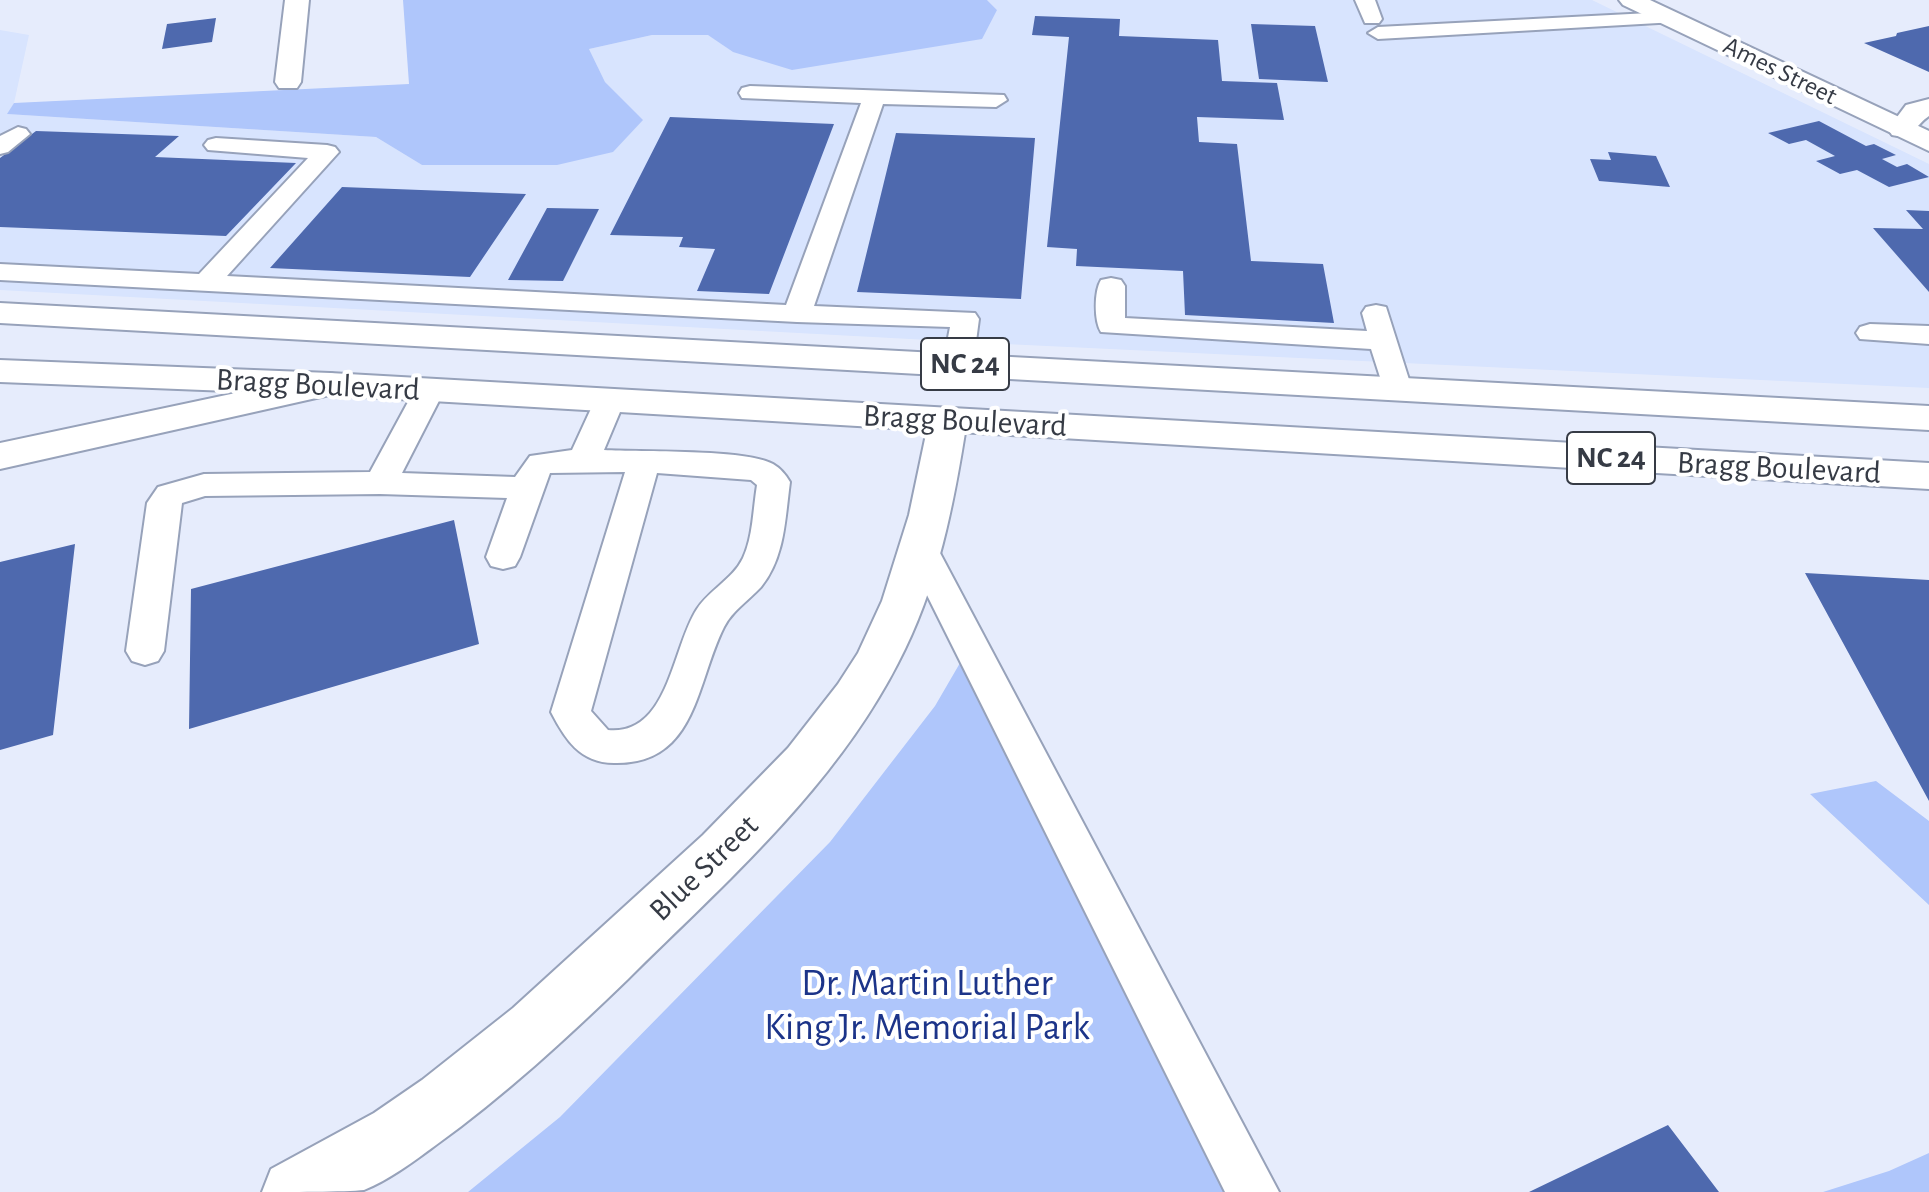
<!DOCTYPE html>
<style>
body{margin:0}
canvas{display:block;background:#e6ecfc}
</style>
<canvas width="1929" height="1192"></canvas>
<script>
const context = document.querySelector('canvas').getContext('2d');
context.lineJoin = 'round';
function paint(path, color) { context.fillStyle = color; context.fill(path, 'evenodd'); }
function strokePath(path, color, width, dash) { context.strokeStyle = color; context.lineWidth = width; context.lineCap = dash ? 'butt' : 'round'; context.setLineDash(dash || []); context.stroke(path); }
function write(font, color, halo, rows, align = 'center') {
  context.font = font + ' "Alegreya Sans",sans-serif'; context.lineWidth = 8; context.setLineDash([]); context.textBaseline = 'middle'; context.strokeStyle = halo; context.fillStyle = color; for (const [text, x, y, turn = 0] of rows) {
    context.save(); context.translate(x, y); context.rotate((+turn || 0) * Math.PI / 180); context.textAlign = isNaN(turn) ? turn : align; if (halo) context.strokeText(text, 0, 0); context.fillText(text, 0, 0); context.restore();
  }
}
paint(new Path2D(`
 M 987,0 L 1592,0 L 1929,164 L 1929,388 L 984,343 L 0,290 L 0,30 L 29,35 L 14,103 L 8,114 L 376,137 L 422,165 L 642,120 L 605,82 L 589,49 L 652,35 L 709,35 L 733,52 L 997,10 Z`), '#d8e4fe');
paint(new Path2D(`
 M 403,0 L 987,0 L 997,10 L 982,39 L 792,70 L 733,52 L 708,35 L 652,35 L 589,49 L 605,82 L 643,120 L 613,152 L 557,165 L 422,165 L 376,137 L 7,114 L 14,103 L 409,84 Z
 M 960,663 L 975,685 L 1182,1108 L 1228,1192 L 468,1192 L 560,1117 L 830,842 L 935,706 Z
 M 1876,781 L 1929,821 L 1929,905 L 1810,794 Z
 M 1929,1153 L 1929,1192 L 1823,1192 L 1889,1171 Z`), '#afc6fb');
paint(new Path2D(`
 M 1035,16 L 1120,19 L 1119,36 L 1218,40 L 1222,81 L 1277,83 L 1284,120 L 1197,117 L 1199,142 L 1237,144 L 1251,261 L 1323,264 L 1334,323 L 1185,315 L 1183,271 L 1076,266 L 1077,249 L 1047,247 L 1069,37 L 1032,35 Z
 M 216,18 L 212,42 L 162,49 L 167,24 Z
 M 1251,24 L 1315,26 L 1328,82 L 1259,79 Z
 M 1929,26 L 1929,72 L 1864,43 L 1896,36 L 1897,33 Z
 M 670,117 L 834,124 L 769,294 L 697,291 L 715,249 L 679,247 L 683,237 L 610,235 Z
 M 1819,121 L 1866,146 L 1874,144 L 1896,155 L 1882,159 L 1897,167 L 1907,164 L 1929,177 L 1889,187 L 1857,170 L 1840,174 L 1816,161 L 1835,156 L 1806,140 L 1789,144 L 1768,133 Z
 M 36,131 L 179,136 L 155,157 L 296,163 L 226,236 L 0,227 L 0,158 Z
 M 896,133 L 1035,138 L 1021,299 L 857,292 Z
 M 1608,152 L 1656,156 L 1670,187 L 1599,181 L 1590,159 L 1611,160 Z
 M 342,187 L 526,194 L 470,277 L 270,268 Z
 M 547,208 L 599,209 L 563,281 L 508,280 Z
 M 1906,210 L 1929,211 L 1929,292 L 1873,228 L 1923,229 Z
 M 454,520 L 479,644 L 189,729 L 191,589 Z
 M 75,544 L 53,735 L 0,750 L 0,562 Z
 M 1805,573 L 1929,580 L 1929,801 Z
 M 1668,1125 L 1719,1192 L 1529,1192 Z`), '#4e69ae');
const service = new Path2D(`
 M 1355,0 L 1375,0 L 1382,19 L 1379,23 L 1365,23 Z
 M 1669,12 L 1676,14 L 1679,18 L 1676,22 L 1378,39 L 1368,33 L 1378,27 Z
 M 750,86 L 1004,95 L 1007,100 L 996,107 L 883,104 L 814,306 L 975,313 L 979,319 L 973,364 L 968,370 L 958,373 L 948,370 L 943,364 L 950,327 L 797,322 L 0,280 L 0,264 L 199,274 L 308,158 L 208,150 L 204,145 L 208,140 L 216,138 L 327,145 L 335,147 L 339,152 L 227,276 L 786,305 L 861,103 L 742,98 L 739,93 L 742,88 Z
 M 18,127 L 26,129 L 30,134 L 8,152 L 0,154 L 0,136 Z
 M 1111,278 L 1121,280 L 1125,286 L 1125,318 L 1367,331 L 1362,313 L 1366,307 L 1376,305 L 1386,307 L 1412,389 L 1408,396 L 1397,398 L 1386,396 L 1371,349 L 1101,332 C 1094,321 1094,291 1101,280 Z
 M 1870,324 L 1929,326 L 1929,344 L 1860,339 L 1856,333 L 1860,327 Z
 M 429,382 L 440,384 L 444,391 L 402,473 L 515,477 L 530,456 L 572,450 L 595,400 L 599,393 L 610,391 L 621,393 L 625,400 L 604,450 C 639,452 747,449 773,464 C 780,468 786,475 790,482 C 785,519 785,557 761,587 C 749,600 732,611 724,627 C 696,682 697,765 614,763 C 580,763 565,739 551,712 L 625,472 L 550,473 L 520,557 L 515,566 L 503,569 L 491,566 L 486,557 L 507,498 L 380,494 L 205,496 L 182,503 L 164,651 L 158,661 L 145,665 L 132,661 L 126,651 L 147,503 L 158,487 L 204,474 L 370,472 L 414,391 L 418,384 ZM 657,473 L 751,480 L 757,485 C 753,509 753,537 743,558 C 733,579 709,590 697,609 C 672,647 669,736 608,730 L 591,711 Z
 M 923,541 L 935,544 L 940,553 L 1279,1192 L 1225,1192 L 906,553 L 911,544 Z`);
const minor = new Path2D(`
 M 285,0 L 309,0 L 301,82 L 297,88 L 279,88 L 275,82 Z
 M 1929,99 L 1929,116 C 1914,126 1914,140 1892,135 L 1888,129 L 1906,105 Z
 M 330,373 L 343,376 L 348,384 L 343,392 L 0,469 L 0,443 Z`);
const tertiary = new Path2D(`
 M 1619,0 L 1650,0 L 1929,131 L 1929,151 L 1623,5 Z
 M 948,408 L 961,412 L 967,420 C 954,504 938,587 898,663 C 834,788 726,882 628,979 C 567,1038 505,1095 436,1145 C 414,1161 389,1180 364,1190 C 347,1192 284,1192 262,1192 L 271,1169 L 374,1113 L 422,1080 L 513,1008 L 703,835 L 788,748 L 838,684 L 858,653 L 882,601 L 909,515 L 929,420 L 935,412 Z`);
const primary = new Path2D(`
 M 0,303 L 1929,406 L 1929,430 L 0,323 Z
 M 0,360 L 330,373 L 1929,463 L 1929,489 L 330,395 L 0,382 Z`);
strokePath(service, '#97a2ba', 4);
strokePath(minor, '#97a2ba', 4);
strokePath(tertiary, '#97a2ba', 4);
strokePath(primary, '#97a2ba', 4);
paint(service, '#fff');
paint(minor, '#fff');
paint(tertiary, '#fff');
paint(primary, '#fff');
write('26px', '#363b45', '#fff', [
 ["Ames Street",1780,71,26]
]);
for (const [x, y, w] of [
 [965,364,88],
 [1611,458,88]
]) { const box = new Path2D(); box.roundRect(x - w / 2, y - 26, w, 52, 6); context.fillStyle = '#fff'; context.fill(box); strokePath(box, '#363b45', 2); }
write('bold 30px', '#363b45', null, [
 ["NC 24",965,364],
 ["NC 24",1611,458]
]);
write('32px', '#363b45', '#fff', [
 ["Bragg Boulevard",318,385,3],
 ["Bragg Boulevard",965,421,3],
 ["Bragg Boulevard",1779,468,3],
 ["Blue Street",704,868,-44]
]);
write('38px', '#1c3489', '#fff', [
 ["Dr. Martin Luther",927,984],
 ["King Jr. Memorial Park",927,1028]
]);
</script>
